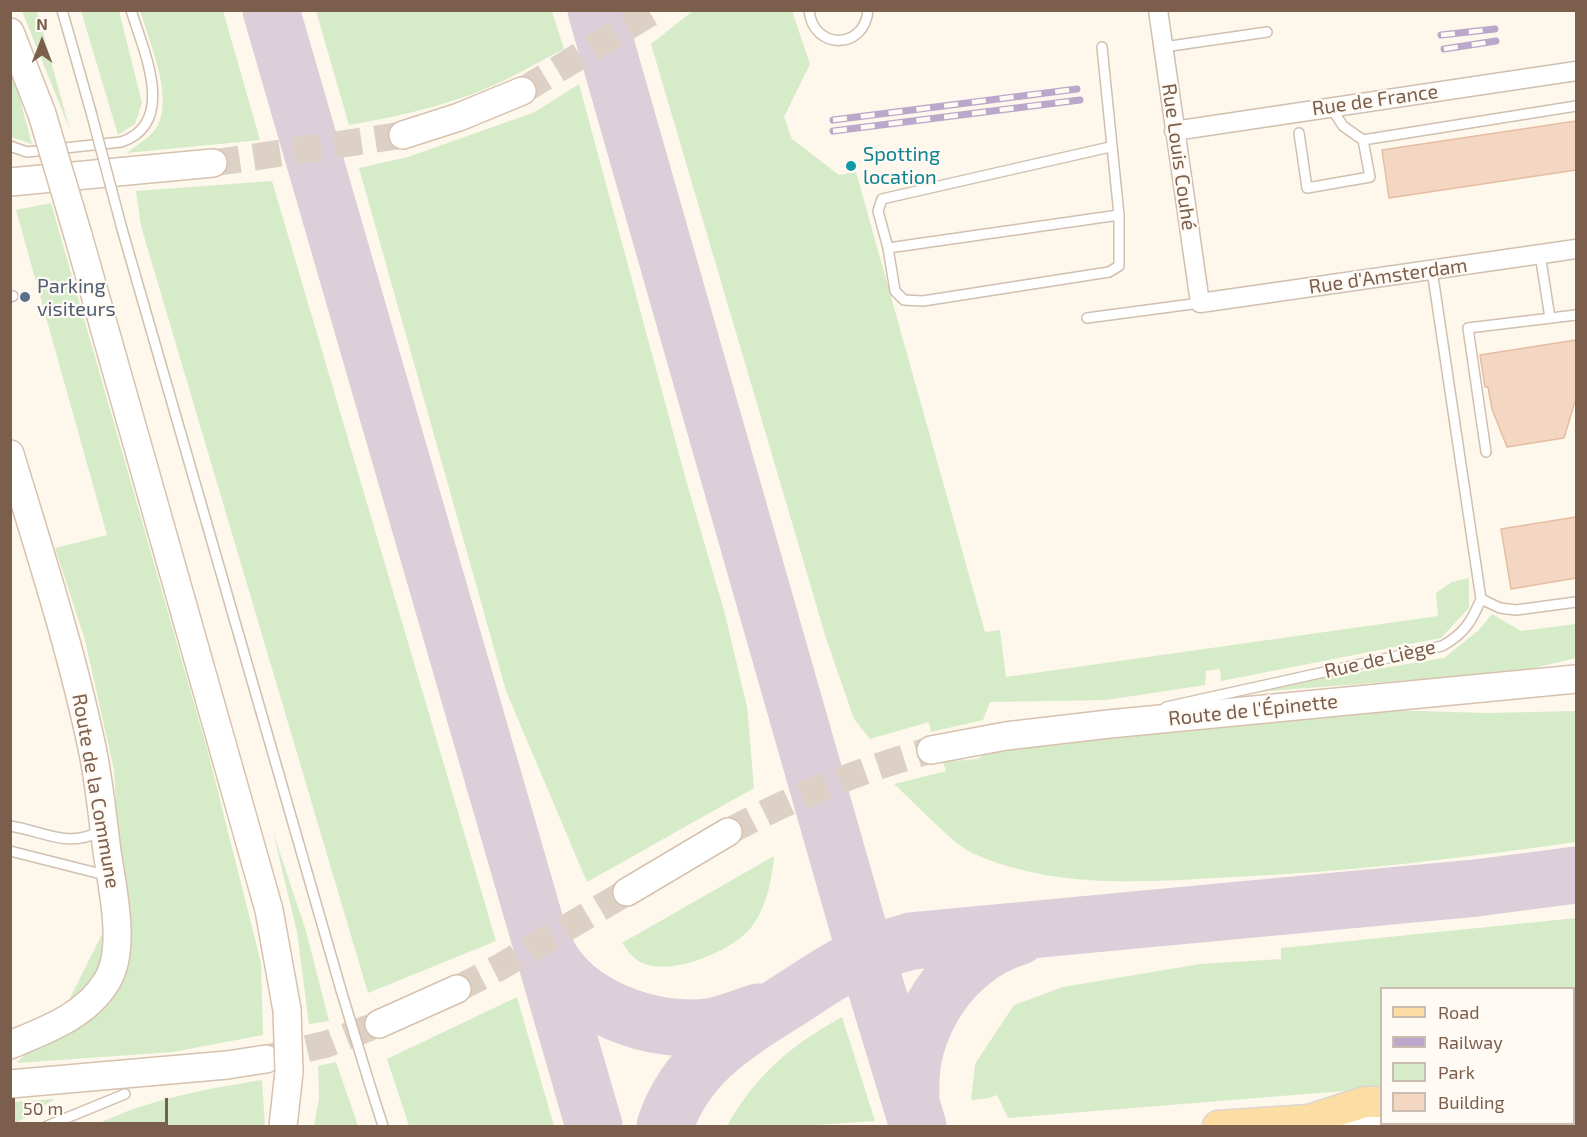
<!DOCTYPE html>
<meta charset="utf-8">
<style>
body{margin:0}
#map{position:relative;width:1587px;height:1137px;overflow:hidden;background:#fdf7ec;font-family:"Exo 2",sans-serif}
canvas{display:block}
.frame{position:absolute;inset:0;border:12px solid #7b5e4c;pointer-events:none}
.legend{position:absolute;left:1380px;top:987px;width:195px;height:138px;box-sizing:border-box;background:#fffaf3;border:2px solid #cabcb0;margin:0;padding:8px 10px;list-style:none;font-size:18px;color:#7b5e4c}
.legend li{display:flex;align-items:center;gap:12px;height:30px}
.legend b{width:30px;border:2px solid #cabcb0}
.north{position:absolute;left:12px;top:12px;width:60px;height:60px;-webkit-text-stroke:4px #fffaf3;paint-order:stroke;rotate:0deg;font-size:16px;font-weight:700;line-height:24px;text-align:center;color:#7b5e4c}
.north::after{content:'';display:block;margin:auto;width:21px;height:27px;background:#7b5e4c;clip-path:polygon(50% 0,100% 100%,50% 72%,0 100%)}
.scale{position:absolute;left:12px;top:1098px;width:156px;height:27px;box-sizing:border-box;border:3px solid #7b5e4c;border-top:0;padding-left:8px;font-size:18px;line-height:21px;white-space:nowrap;color:#7b5e4c;-webkit-text-stroke:4px #fffaf3;paint-order:stroke}
</style>
<div id="map">
<canvas width="1587" height="1137"></canvas>
<div class="frame"></div>
<ul class="legend">
<li><b style="height:8px;background:#fcdda3"></b>Road</li>
<li><b style="height:8px;background:#baa7c9"></b>Railway</li>
<li><b style="height:16px;background:#d6ecc8"></b>Park</li>
<li><b style="height:16px;background:#f4d7c2"></b>Building</li>
</ul>
<div class="north">N</div>
<div class="scale">50 m</div>
</div>
<script>
const context = document.querySelector('canvas').getContext('2d');
context.lineJoin = 'round';
function paint(path, color) { context.fillStyle = color; context.fill(path, 'evenodd'); }
function strokePath(path, color, width, dash) { context.strokeStyle = color; context.lineWidth = width; context.lineCap = dash ? 'butt' : 'round'; context.setLineDash(dash || []); context.stroke(path); }
function write(font, color, halo, rows, align = 'center') {
  context.font = font + ' "Exo 2",sans-serif'; context.lineWidth = 4.5; context.setLineDash([]); context.textBaseline = 'middle'; context.strokeStyle = halo; context.fillStyle = color; for (const [text, x, y, turn = 0] of rows) {
    context.save(); context.translate(x, y); context.rotate((+turn || 0) * Math.PI / 180); context.textAlign = isNaN(turn) ? turn : align; if (halo) context.strokeText(text, 0, 0); context.fillText(text, 0, 0); context.restore();
  }
}
paint(new Path2D(`
 M 694,10 L 792,11 L 810,64 L 784,117 L 792,139 L 839,175 L 856,172 L 985,632 L 1000,630 L 1006,677 L 1438,616 L 1436,593 L 1452,582 L 1469,578 L 1469,608 L 1441,638 L 1221,681 L 1220,669 L 1206,671 L 1205,685 L 1106,700 L 990,702 L 983,720 L 931,732 L 929,722 L 870,739 L 854,719 L 826,638 L 651,44 Z
 M 22,11 L 37,11 L 70,130 Z
 M 81,11 L 119,11 L 142,103 L 135,124 L 118,135 Z
 M 140,11 L 223,11 L 260,140 L 127,153 C 135,146 146,140 153,132 C 178,106 149,41 140,11 Z
 M 316,11 L 552,11 L 564,49 C 538,62 512,78 485,89 C 441,107 396,117 349,125 Z
 M 10,62 L 32,144 L 11,137 Z
 M 579,84 L 686,480 L 725,614 L 747,707 L 754,788 L 587,882 L 506,691 L 359,168 L 408,157 L 535,112 Z
 M 272,181 L 496,941 L 368,993 L 141,226 L 136,191 Z
 M 51,203 L 208,752 L 261,963 L 263,1035 L 173,1052 L 17,1063 L 65,1008 L 106,926 L 119,854 L 114,770 L 85,640 L 55,548 L 107,535 L 16,210 Z
 M 1492,614 L 1521,631 L 1576,624 L 1576,658 L 1517,672 L 1217,695 L 1444,658 L 1479,630 Z
 M 1383,710 L 1487,713 L 1576,711 L 1576,842 C 1462,858 1348,872 1232,877 C 1144,882 1055,890 972,853 C 954,845 911,799 894,784 L 946,771 L 943,762 L 977,759 L 997,747 Z
 M 273,832 L 306,931 L 329,1021 L 309,1024 L 297,932 Z
 M 774,856 C 772,880 767,905 753,925 C 735,951 665,980 637,960 C 631,956 626,948 622,943 Z
 M 1576,918 L 1576,1072 L 1574,1073 L 1574,988 L 1382,988 L 1381,1088 L 1008,1118 L 997,1095 L 989,1098 L 971,1100 L 975,1064 L 1014,1005 L 1063,987 L 1200,964 L 1281,959 L 1281,948 Z
 M 517,997 L 554,1126 L 409,1126 L 387,1059 Z
 M 842,1017 L 875,1121 L 803,1126 L 727,1126 C 755,1076 791,1045 842,1017 Z
 M 336,1062 L 358,1126 L 314,1126 L 319,1098 L 318,1066 Z
 M 262,1080 L 265,1126 L 93,1126 C 149,1099 201,1090 262,1080 Z
 M 55,1099 L 11,1126 L 11,1102 Z`), '#d6ecc8');
strokePath(new Path2D(`
 M 271,10 L 594,1126
 M 596,10 L 866,955 L 918,1126
 M 545,948 C 572,1006 653,1036 714,1026 C 728,1023 743,1017 758,1012
 M 911,1094 C 907,1027 953,956 1018,937
 M 665,1126 C 685,1065 732,1036 783,1004 C 810,987 837,967 867,955 C 881,949 896,946 911,941 L 1476,888 L 1576,875`), '#dccfda', 57);
const building = new Path2D(`
 M 1576,121 L 1576,170 L 1389,198 L 1382,150 Z
 M 1576,340 L 1576,398 L 1564,438 L 1507,447 L 1492,409 L 1488,387 L 1485,387 L 1480,355 Z
 M 1576,517 L 1576,578 L 1511,589 L 1501,529 Z`);
paint(building, '#f4d7c2');
strokePath(building, '#e7bda2', 1.5);
strokePath(new Path2D(`
 M 522,91 L 655,10
 M 213,163 L 403,135
 M 728,832 C 795,796 858,771 931,750
 M 457,989 L 500,967 L 627,892
 M 267,1058 L 327,1044 L 379,1024`), '#dcd1c4', 27, [27, 14]);
const lane = new Path2D(`
 M 62,10 L 91,112
 M 809,10 C 813,51 865,50 868,10
 M 1102,47 L 1119,215 L 1119,266 L 1109,272 L 923,301 L 904,300 L 895,291 L 888,248 L 878,211 L 882,199 L 1110,147
 M 1164,47 L 1267,32
 M 1330,106 L 1343,126 L 1363,140 L 1576,106
 M 1299,133 L 1307,188 L 1370,177 L 1363,140
 M 10,146 L 27,152 L 121,142 C 178,123 143,50 131,10
 M 122,229 L 341,990
 M 888,248 L 1119,215
 M 1540,254 L 1550,318
 M 10,297 L 13,296
 M 1087,318 L 1200,303
 M 1486,452 L 1468,328 L 1576,315
 M 1481,599 L 1500,608 L 1516,610 L 1576,602
 M 1166,707 L 1442,646 C 1464,634 1472,621 1481,599 L 1432,270
 M 10,826 C 43,831 69,849 100,831
 M 10,851 L 109,876
 M 368,1079 L 383,1126
 M 47,1126 L 125,1094`);
const street = new Path2D(`
 M 1158,10 L 1200,303 L 1576,249
 M 1174,131 L 1576,71`);
const secondary = new Path2D(`
 M 10,32 L 42,114
 M 403,135 L 459,117 L 522,91
 M 10,182 L 213,163
 M 78,235 L 269,910 L 287,1010
 M 10,454 C 39,550 70,645 91,743 C 99,778 102,815 107,851 C 112,888 127,948 107,981 C 86,1016 46,1030 10,1045
 M 931,750 L 1006,736 L 1109,724 L 1576,679
 M 627,892 L 728,832
 M 379,1024 L 457,989
 M 10,1084 L 227,1065 L 266,1059
 M 1322,1120 L 1382,1119
 M 1574,1120 L 1576,1121
 M 283,1126 L 289,1072`);
const primary = new Path2D(`
 M 1574,1093 L 1576,1093
 M 1218,1126 L 1309,1120 L 1365,1102 L 1382,1102`);
strokePath(lane, '#d1bfaf', 12);
strokePath(street, '#d1bfaf', 21);
strokePath(secondary, '#d7c1af', 30);
strokePath(primary, '#ddd5d0', 33);
strokePath(lane, '#fff', 9);
strokePath(street, '#fff', 18);
strokePath(secondary, '#fff', 27);
strokePath(primary, '#fcdda3', 30);
const rail = new Path2D(`
 M 1441,35 L 1495,29
 M 1444,49 L 1496,41
 M 833,120 L 1077,89
 M 833,131 L 1080,100`);
strokePath(rail, '#baa7c9', 7);
strokePath(rail, '#fffaf3', 4.5, [14]);
const laneBridge = new Path2D(`
 M 91,112 L 122,229
 M 341,990 L 368,1079`);
const secondaryBridge = new Path2D(`
 M 42,114 L 78,235
 M 287,1010 L 289,1072`);
strokePath(laneBridge, '#d1bfaf', 12, []);
strokePath(secondaryBridge, '#d7c1af', 30, []);
strokePath(laneBridge, '#fff', 9);
strokePath(secondaryBridge, '#fff', 27);
for (const [x, y, r, color] of [
 [851,166,6,"#0f9aa8"],
 [25,297,6,"#5c6f8a"]
]) { const dot = new Path2D(); dot.arc(x, y, r, 0, 2 * Math.PI); context.fillStyle = color; context.fill(dot); strokePath(dot, '#fffaf3', 2); }
write('20px', '#7b5e4c', '#fffaf3', [
 ["Rue de France",1375,100,-8],
 ["Rue Louis Couhé",1179,157,82],
 ["Rue d'Amsterdam",1388,276,-8],
 ["Rue de Liège",1380,659,-13],
 ["Route de l'Épinette",1253,710,-6],
 ["Route de la Commune",96,791,80]
]);
write('20px', '#0d838f', '#fffaf3', [
 ["Spotting",863,154],
 ["location",863,177]
], 'left');
write('20px', '#4e5e75', '#fffaf3', [
 ["Parking",37,286],
 ["visiteurs",37,309]
], 'left');
</script>
